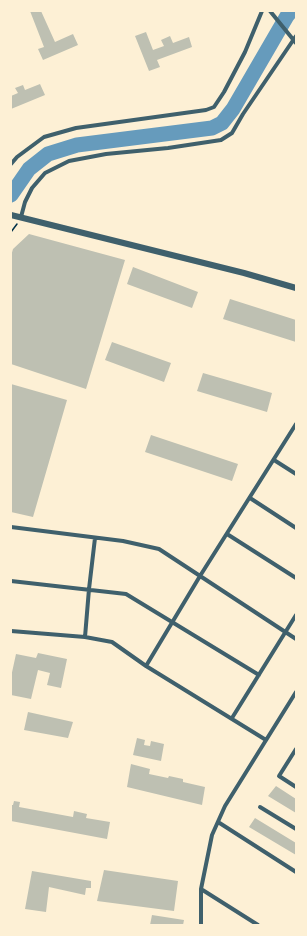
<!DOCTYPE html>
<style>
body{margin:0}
#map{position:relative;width:307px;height:936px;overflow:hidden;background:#fdf0d5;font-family:"PT Sans",sans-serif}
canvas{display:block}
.frame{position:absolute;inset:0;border:12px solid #fdf0d5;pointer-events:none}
</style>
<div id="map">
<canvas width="307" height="936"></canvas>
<div class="frame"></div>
</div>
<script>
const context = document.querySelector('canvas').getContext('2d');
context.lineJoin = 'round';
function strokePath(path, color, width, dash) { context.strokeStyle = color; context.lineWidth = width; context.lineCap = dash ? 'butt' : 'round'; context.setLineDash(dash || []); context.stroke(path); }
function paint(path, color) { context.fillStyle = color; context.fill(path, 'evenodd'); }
strokePath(new Path2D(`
 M 11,195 L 29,169 L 48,154 L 77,145 L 212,128 L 222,123 L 233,109 L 287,16 L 291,11`), '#669bbc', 15);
paint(new Path2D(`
 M 30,11 L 41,11 L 55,42 L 73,34 L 78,45 L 43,60 L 38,49 L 44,47 Z
 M 146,32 L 153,50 L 164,46 L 161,40 L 170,36 L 173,43 L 189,37 L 192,47 L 157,60 L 160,67 L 149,71 L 135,36 Z
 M 40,84 L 45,95 L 11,109 L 11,96 L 18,93 L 15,88 L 23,85 L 25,90 Z
 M 29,234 L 125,260 L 86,389 L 11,364 L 11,256 L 13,249 Z
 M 133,267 L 198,292 L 192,308 L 127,284 Z
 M 230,299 L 296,320 L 296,342 L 223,319 Z
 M 112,342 L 171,363 L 164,382 L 105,360 Z
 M 203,373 L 272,393 L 267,412 L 197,391 Z
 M 11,384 L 67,400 L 33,517 L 11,512 Z
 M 151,435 L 238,464 L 232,481 L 145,452 Z
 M 38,653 L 67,659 L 61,688 L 47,685 L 50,673 L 38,670 L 31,699 L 11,695 L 11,677 L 16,654 L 36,658 Z
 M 28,712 L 73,722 L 68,738 L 24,730 Z
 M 137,738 L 145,740 L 144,745 L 150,746 L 151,741 L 164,744 L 161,761 L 133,755 Z
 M 131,764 L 150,769 L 149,774 L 168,778 L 169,776 L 183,779 L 183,782 L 205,787 L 202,805 L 127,787 Z
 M 276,786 L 296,799 L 296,813 L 268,796 Z
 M 14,801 L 20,802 L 19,807 L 73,817 L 74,811 L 87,814 L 86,818 L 110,822 L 107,839 L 11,821 L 11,805 L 13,805 Z
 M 255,818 L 296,843 L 296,855 L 249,827 Z
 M 104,870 L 178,881 L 174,911 L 97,901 Z
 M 32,871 L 91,881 L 91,888 L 86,888 L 85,895 L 49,887 L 46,912 L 25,909 Z
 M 152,915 L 184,920 L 183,925 L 150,925 Z`), '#bec0b2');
strokePath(new Path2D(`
 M 11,232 L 17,224`), '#003049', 1.5);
strokePath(new Path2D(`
 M 270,11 L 296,43
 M 11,164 L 17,157 L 44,137 L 76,128 L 206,110 L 214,107 L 224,92 L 245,52 L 262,11
 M 21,217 L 25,202 L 32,188 L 45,173 L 69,161 L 106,154 L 168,148 L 221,140 L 232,133 L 243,114 L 296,36
 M 274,460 L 296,474
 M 250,498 L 296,528
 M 11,527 L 123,541 L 159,549 L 296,639
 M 227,534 L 296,578
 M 11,581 L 126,594 L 259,675
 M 11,631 L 85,637 L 112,642 L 146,666 L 266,740
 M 85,637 L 89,589 L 95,538
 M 146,666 L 200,576 L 296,424
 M 232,718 L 296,615
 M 296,749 L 279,776 L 296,787
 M 260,807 L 296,829
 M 218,822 L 296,872
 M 201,889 L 258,925
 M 201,925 L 201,889 L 212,835 L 225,806 L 296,692`), '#3f606c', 4);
strokePath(new Path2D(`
 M 11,215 L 244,273 L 296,288`), '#3f606c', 6);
</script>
